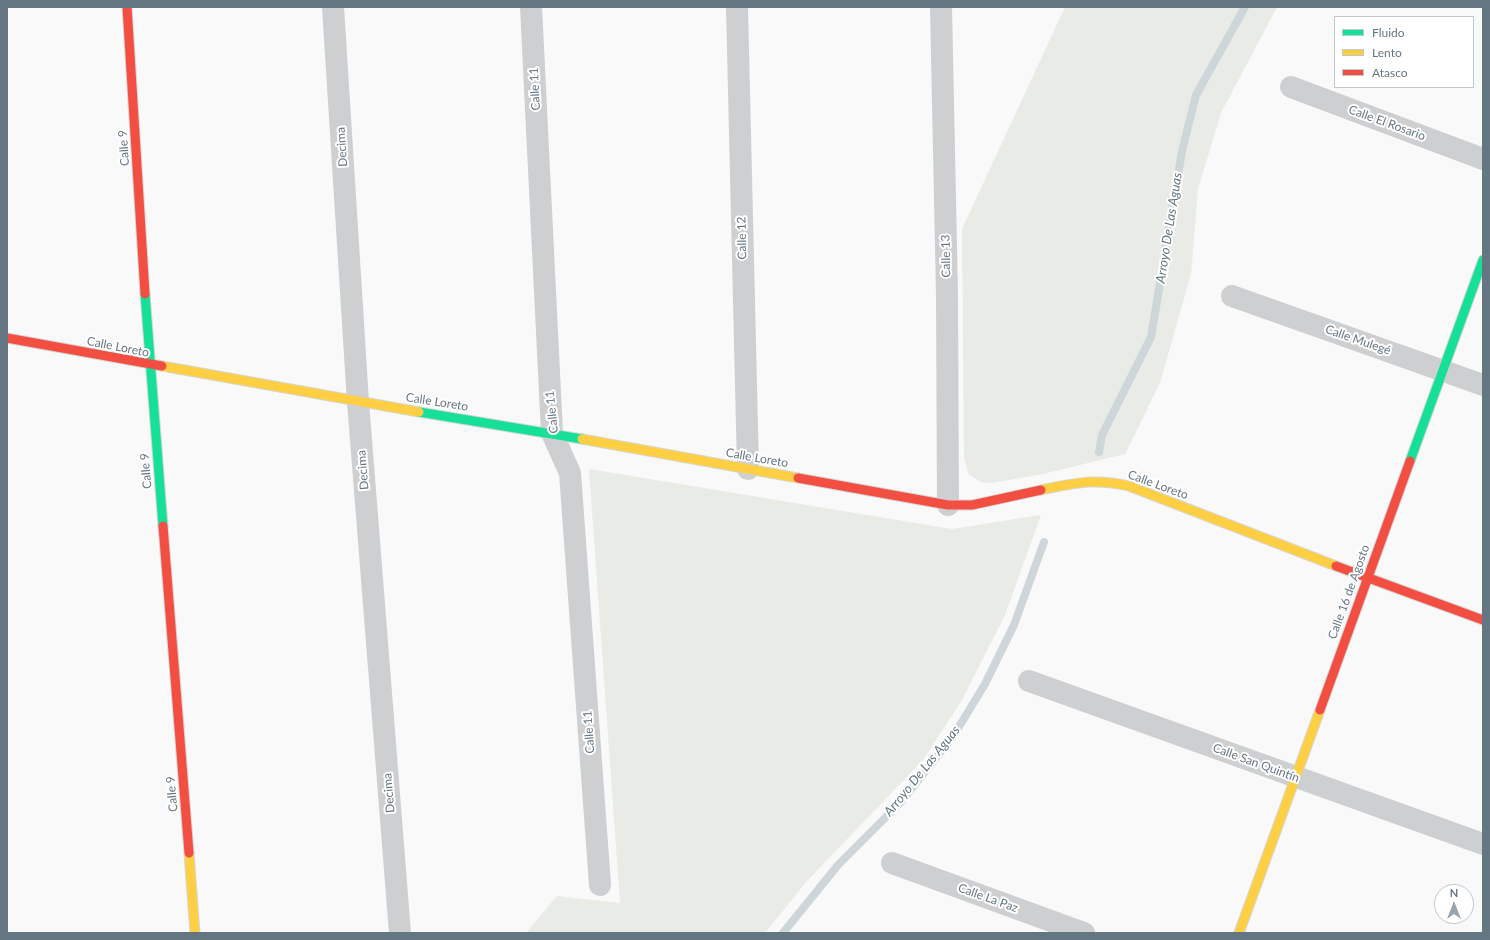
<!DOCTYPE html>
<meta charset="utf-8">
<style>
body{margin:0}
#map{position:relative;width:1490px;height:940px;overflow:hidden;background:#f9f9f9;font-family:Lato,sans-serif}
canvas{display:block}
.frame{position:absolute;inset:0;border:8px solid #657683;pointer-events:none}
.legend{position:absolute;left:1334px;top:16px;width:140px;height:72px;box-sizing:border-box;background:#fff;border:1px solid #c1c8cd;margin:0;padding:5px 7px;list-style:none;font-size:12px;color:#657683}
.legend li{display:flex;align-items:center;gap:8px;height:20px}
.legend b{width:20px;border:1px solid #c1c8cd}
.north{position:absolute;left:1434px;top:884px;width:40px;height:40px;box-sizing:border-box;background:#fff;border:1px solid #c1c8cd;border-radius:50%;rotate:0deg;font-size:11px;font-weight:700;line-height:16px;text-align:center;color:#657683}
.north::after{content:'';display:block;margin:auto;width:14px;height:18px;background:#99a4ac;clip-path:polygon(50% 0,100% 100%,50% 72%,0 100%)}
</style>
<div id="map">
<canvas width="1490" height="940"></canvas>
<div class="frame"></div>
<ul class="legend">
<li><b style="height:5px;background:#16e098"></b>Fluido</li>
<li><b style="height:5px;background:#ffcf43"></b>Lento</li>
<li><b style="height:5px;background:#f24e42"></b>Atasco</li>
</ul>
<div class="north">N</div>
</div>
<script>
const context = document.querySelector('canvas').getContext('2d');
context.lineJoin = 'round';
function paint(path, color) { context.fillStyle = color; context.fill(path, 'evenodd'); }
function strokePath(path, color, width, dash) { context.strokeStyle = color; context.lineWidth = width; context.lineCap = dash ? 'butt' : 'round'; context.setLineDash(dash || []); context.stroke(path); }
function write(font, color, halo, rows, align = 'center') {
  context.font = font + ' Lato,sans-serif'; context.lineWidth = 4; context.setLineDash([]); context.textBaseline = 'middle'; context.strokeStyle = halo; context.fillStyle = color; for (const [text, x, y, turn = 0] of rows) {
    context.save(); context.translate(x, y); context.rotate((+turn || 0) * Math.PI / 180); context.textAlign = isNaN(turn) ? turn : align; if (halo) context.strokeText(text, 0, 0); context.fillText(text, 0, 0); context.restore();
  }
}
paint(new Path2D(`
 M 1065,7 L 1277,7 L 1221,113 L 1198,189 L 1191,274 L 1160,383 L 1125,454 L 1043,474 L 992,483 L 981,482 L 969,475 L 964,458 L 962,229 Z
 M 589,469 L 952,529 L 1041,515 L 1005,615 L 962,700 L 923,760 L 807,881 L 765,933 L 526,933 L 557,896 L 620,903 Z`), '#e8ebe6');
strokePath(new Path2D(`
 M 1099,452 L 1102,435 L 1151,337 L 1182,151 L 1196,95 L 1245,7
 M 783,933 L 838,865 L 900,803 L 954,735 L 985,684 L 1014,625 L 1044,542`), '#ced6d9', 8);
const fast = new Path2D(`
 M 145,294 L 163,526
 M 419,412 L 582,439
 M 1410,461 L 1483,260`);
const slow = new Path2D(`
 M 162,366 L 419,412
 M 582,439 L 798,478
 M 1041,490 C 1076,483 1093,478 1129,486 L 1336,566
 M 189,853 L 195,933
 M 1239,933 L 1320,710`);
const jam = new Path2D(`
 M 127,7 L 145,294
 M 7,338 L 162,366
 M 798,478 L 948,505 L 972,505 L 1041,490
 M 163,526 L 189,853
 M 1336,566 L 1483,620
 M 1320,710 L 1410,461`);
strokePath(fast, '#d5d6d7', 11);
strokePath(slow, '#d5d6d7', 11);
strokePath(jam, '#d5d6d7', 11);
strokePath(new Path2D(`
 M 333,7 L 358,402 L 400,933
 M 531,7 L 552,433 L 570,473 L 600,885
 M 737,7 L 748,469
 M 941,7 L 947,295 L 948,505
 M 1291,87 L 1483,159
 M 1232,296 L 1483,385
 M 1029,681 L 1483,844
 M 892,863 L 1084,933`), '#cecfd0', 22);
strokePath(fast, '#16e098', 9);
strokePath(slow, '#ffcf43', 9);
strokePath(jam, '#f24e42', 9);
write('12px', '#657683', '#fff', [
 ["Calle 11",535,89,-93],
 ["Calle El Rosario",1387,123,20],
 ["Decima",342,147,-94],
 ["Calle 9",124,148,-94],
 ["Calle 12",742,238,-91],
 ["Calle 13",946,256,-91],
 ["Calle Mulegé",1358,340,19],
 ["Calle Loreto",118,347,11],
 ["Calle Loreto",437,402,9],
 ["Calle 11",552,412,-96],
 ["Calle Loreto",757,458,10],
 ["Decima",363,470,-95],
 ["Calle 9",146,471,-95],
 ["Calle Loreto",1158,485,20],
 ["Calle 16 de Agosto",1349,592,-70],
 ["Calle 11",589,732,-94],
 ["Calle San Quintín",1256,763,20],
 ["Decima",389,793,-95],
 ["Calle 9",172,794,-95],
 ["Calle La Paz",988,898,20]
]);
write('italic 13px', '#60757c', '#fff', [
 ["Arroyo De Las Aguas",1169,228,-81],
 ["Arroyo De Las Aguas",922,771,-51]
]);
</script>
